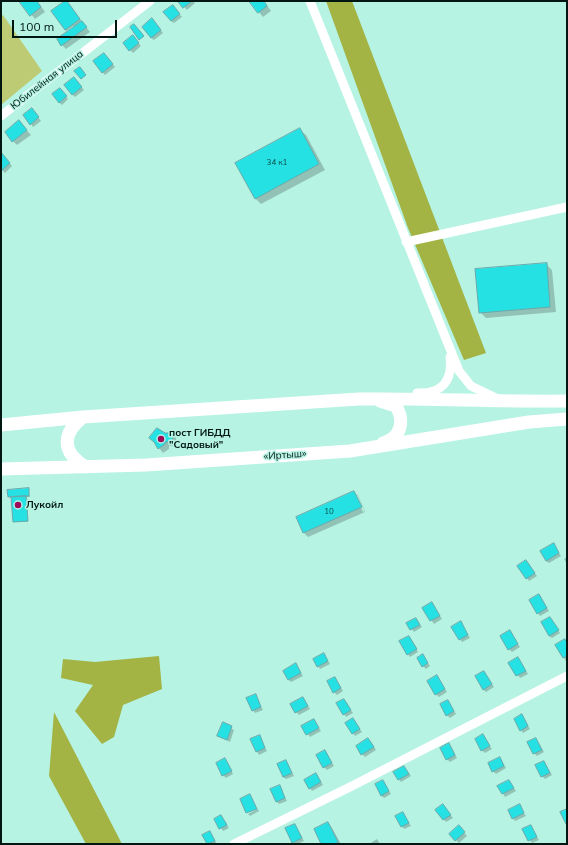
<!DOCTYPE html>
<meta charset="utf-8">
<style>
body{margin:0}
#map{position:relative;width:568px;height:845px;overflow:hidden;background:#b6f3e3;font-family:Mulish,sans-serif}
canvas{display:block}
.frame{position:absolute;inset:0;border:2px solid #001611;pointer-events:none}
.scale{position:absolute;left:12px;top:20px;width:105px;height:18px;box-sizing:border-box;border:2px solid #001611;border-top:0;padding-left:5px;font-size:12px;line-height:14px;white-space:nowrap;color:#001611;-webkit-text-stroke:3px #b6f3e3;paint-order:stroke}
</style>
<div id="map">
<canvas width="568" height="845"></canvas>
<div class="frame"></div>
<div class="scale">100 m</div>
</div>
<script>
const context = document.querySelector('canvas').getContext('2d');
context.lineJoin = 'round';
function paint(path, color) { context.fillStyle = color; context.fill(path, 'evenodd'); }
function strokePath(path, color, width, dash) { context.strokeStyle = color; context.lineWidth = width; context.lineCap = dash ? 'butt' : 'round'; context.setLineDash(dash || []); context.stroke(path); }
function write(font, color, halo, rows, align = 'center') {
  context.font = font + ' Mulish,sans-serif'; context.lineWidth = 3; context.setLineDash([]); context.textBaseline = 'middle'; context.strokeStyle = halo; context.fillStyle = color; for (const [text, x, y, turn = 0] of rows) {
    context.save(); context.translate(x, y); context.rotate((+turn || 0) * Math.PI / 180); context.textAlign = isNaN(turn) ? turn : align; if (halo) context.strokeText(text, 0, 0); context.fillText(text, 0, 0); context.restore();
  }
}
paint(new Path2D(`
 M 3,15 L 42,71 L 1,105 L 1,17 Z`), '#bdcb74');
paint(new Path2D(`
 M 326,1 L 352,1 L 486,353 L 464,360 L 408,228 Z
 M 159,656 L 162,689 L 123,705 L 114,737 L 102,744 L 75,711 L 93,685 L 61,678 L 63,659 L 95,662 Z
 M 54,712 L 122,844 L 86,844 L 49,776 Z`), '#a3b344');
paint(new Path2D(`
 M 20,1 L 37,1 L 45,12 L 35,19 Z
 M 179,1 L 193,1 L 195,3 L 187,10 Z
 M 250,1 L 264,1 L 271,11 L 263,17 Z
 M 67,2 L 90,32 L 66,49 L 62,45 L 74,28 L 73,26 L 66,31 L 52,11 Z
 M 175,9 L 182,17 L 174,23 L 171,21 Z
 M 155,22 L 163,33 L 154,40 L 151,38 Z
 M 135,39 L 141,46 L 133,53 L 124,43 Z
 M 107,57 L 115,67 L 105,75 L 94,62 Z
 M 76,81 L 84,90 L 75,97 L 72,94 Z
 M 62,92 L 68,99 L 62,105 L 59,102 Z
 M 34,112 L 41,121 L 33,127 L 31,124 Z
 M 23,126 L 31,135 L 17,145 L 13,141 Z
 M 300,130 L 306,135 L 325,170 L 261,204 L 255,198 Z
 M 1,153 L 12,166 L 5,173 L 1,169 Z
 M 546,264 L 552,270 L 556,312 L 486,318 L 480,312 Z
 M 164,434 L 172,434 L 176,438 L 177,446 L 169,446 L 169,449 L 163,453 L 156,444 Z
 M 28,489 L 30,497 L 27,497 L 28,522 L 15,522 L 12,498 L 9,497 Z
 M 354,492 L 358,496 L 365,512 L 308,537 L 304,533 L 297,517 ZM 356,495 L 358,495 L 365,511 L 363,512 Z
 M 554,545 L 561,556 L 549,563 L 546,561 Z
 M 567,557 L 567,564 L 564,559 Z
 M 526,561 L 537,576 L 529,581 L 518,566 Z
 M 541,598 L 549,611 L 540,616 L 538,613 Z
 M 432,603 L 442,619 L 434,624 L 423,608 Z
 M 550,618 L 560,633 L 552,638 L 549,636 Z
 M 416,619 L 422,627 L 414,632 L 408,623 Z
 M 460,622 L 470,638 L 462,642 L 452,627 Z
 M 510,632 L 520,647 L 512,652 L 509,649 Z
 M 411,639 L 418,652 L 410,657 L 408,654 Z
 M 564,640 L 567,643 L 566,661 L 556,645 Z
 M 324,654 L 330,664 L 320,669 L 318,666 Z
 M 423,656 L 430,666 L 426,669 L 423,666 Z
 M 518,658 L 528,674 L 520,678 L 510,663 Z
 M 296,665 L 303,676 L 291,682 L 289,680 Z
 M 484,672 L 494,687 L 486,692 L 483,689 Z
 M 437,676 L 447,692 L 439,697 L 436,694 Z
 M 335,678 L 343,691 L 337,695 L 334,692 Z
 M 255,695 L 263,710 L 255,713 L 253,710 Z
 M 344,700 L 353,713 L 346,717 L 344,714 Z
 M 305,701 L 310,709 L 299,715 L 291,705 Z
 M 448,701 L 456,714 L 450,718 L 447,715 Z
 M 522,715 L 530,729 L 523,733 L 521,730 Z
 M 353,719 L 362,732 L 355,736 L 353,733 Z
 M 314,720 L 321,731 L 310,737 L 303,727 Z
 M 223,724 L 234,730 L 230,742 L 218,736 Z
 M 259,736 L 267,751 L 259,755 L 251,740 Z
 M 483,736 L 492,749 L 485,753 L 482,750 Z
 M 536,739 L 544,752 L 537,756 L 534,753 Z
 M 371,742 L 376,750 L 365,757 L 362,754 Z
 M 451,747 L 457,758 L 450,762 L 447,759 Z
 M 325,751 L 334,766 L 327,770 L 324,767 Z
 M 500,758 L 506,768 L 496,774 L 493,771 Z
 M 225,759 L 233,774 L 226,778 L 223,775 Z
 M 286,761 L 294,776 L 286,779 L 283,777 Z
 M 544,762 L 552,775 L 545,779 L 542,776 Z
 M 404,767 L 411,776 L 401,782 L 399,779 Z
 M 316,774 L 323,785 L 312,791 L 310,788 Z
 M 383,781 L 391,794 L 384,798 L 381,795 Z
 M 509,781 L 516,791 L 505,797 L 499,786 Z
 M 279,786 L 287,801 L 279,804 L 277,802 Z
 M 519,806 L 526,816 L 515,821 L 513,818 Z
 M 445,808 L 453,818 L 446,822 L 436,810 Z
 M 258,809 L 259,811 L 250,816 L 248,814 Z
 M 403,813 L 411,826 L 404,829 L 402,826 Z
 M 221,816 L 229,828 L 223,831 L 215,819 Z
 M 328,823 L 332,828 L 341,844 L 323,844 Z
 M 295,825 L 304,841 L 297,844 L 293,842 Z
 M 530,826 L 539,840 L 532,843 L 523,830 Z
 M 459,827 L 467,836 L 459,843 L 450,834 Z
 M 209,832 L 212,835 L 217,844 L 208,844 L 204,835 Z
 M 377,839 L 380,844 L 369,844 Z`), '#0003');
const building = new Path2D(`
 M 19,1 L 37,1 L 41,7 L 30,16 Z
 M 65,1 L 67,1 L 80,19 L 65,30 L 51,11 Z
 M 178,1 L 192,1 L 183,8 Z
 M 249,1 L 264,1 L 267,6 L 258,13 Z
 M 173,5 L 180,14 L 171,21 L 163,12 Z
 M 152,18 L 161,30 L 151,38 L 142,27 Z
 M 82,21 L 87,27 L 61,46 L 57,39 Z
 M 134,24 L 144,36 L 139,40 L 130,27 Z
 M 133,35 L 139,43 L 129,51 L 123,43 Z
 M 104,53 L 113,64 L 102,73 L 93,61 Z
 M 80,67 L 86,75 L 81,79 L 74,71 Z
 M 74,77 L 82,87 L 72,95 L 64,85 Z
 M 60,88 L 67,96 L 59,103 L 52,94 Z
 M 32,108 L 39,117 L 30,125 L 23,115 Z
 M 19,120 L 27,130 L 12,142 L 5,132 Z
 M 300,128 L 319,164 L 255,199 L 235,163 Z
 M 1,152 L 10,163 L 1,171 Z
 M 547,263 L 550,307 L 479,313 L 475,269 Z
 M 157,428 L 165,433 L 172,433 L 173,442 L 165,442 L 165,444 L 158,449 L 154,442 L 149,438 Z
 M 29,488 L 29,496 L 8,497 L 7,490 Z
 M 354,491 L 362,507 L 303,533 L 296,517 Z
 M 26,496 L 28,521 L 13,522 L 11,497 Z
 M 554,543 L 559,553 L 546,561 L 540,551 Z
 M 526,560 L 535,573 L 526,579 L 517,566 Z
 M 539,594 L 547,608 L 537,614 L 529,600 Z
 M 432,602 L 440,616 L 430,621 L 422,608 Z
 M 550,617 L 559,630 L 549,636 L 541,622 Z
 M 416,618 L 420,625 L 410,630 L 406,623 Z
 M 461,621 L 468,635 L 459,640 L 451,627 Z
 M 510,630 L 518,644 L 508,650 L 500,636 Z
 M 409,636 L 417,649 L 407,655 L 399,641 Z
 M 565,639 L 567,643 L 567,656 L 563,658 L 555,645 Z
 M 324,653 L 328,661 L 317,667 L 313,659 Z
 M 423,654 L 428,663 L 422,667 L 417,658 Z
 M 518,657 L 526,671 L 516,676 L 508,663 Z
 M 296,663 L 301,673 L 288,680 L 283,671 Z
 M 484,671 L 492,684 L 483,690 L 475,676 Z
 M 437,675 L 445,689 L 435,695 L 427,681 Z
 M 335,677 L 341,688 L 333,693 L 327,681 Z
 M 256,694 L 261,707 L 252,711 L 246,698 Z
 M 303,697 L 308,706 L 295,713 L 290,704 Z
 M 344,699 L 351,710 L 343,715 L 336,703 Z
 M 448,700 L 454,711 L 446,716 L 440,704 Z
 M 522,714 L 528,726 L 520,731 L 514,719 Z
 M 353,718 L 360,729 L 352,734 L 345,723 Z
 M 314,719 L 319,728 L 306,735 L 301,726 Z
 M 223,722 L 232,726 L 227,740 L 217,736 Z
 M 483,734 L 490,746 L 481,751 L 475,739 Z
 M 260,735 L 265,748 L 256,752 L 250,739 Z
 M 368,738 L 374,747 L 361,755 L 356,746 Z
 M 536,738 L 542,750 L 533,754 L 527,742 Z
 M 449,743 L 455,755 L 446,760 L 440,748 Z
 M 325,750 L 332,763 L 323,768 L 316,755 Z
 M 500,757 L 504,766 L 492,772 L 488,763 Z
 M 225,758 L 232,771 L 222,776 L 216,763 Z
 M 286,760 L 292,773 L 283,777 L 277,764 Z
 M 544,761 L 550,773 L 541,777 L 535,765 Z
 M 404,766 L 409,774 L 398,780 L 393,772 Z
 M 316,773 L 321,782 L 309,789 L 304,780 Z
 M 383,780 L 389,791 L 381,796 L 375,784 Z
 M 509,780 L 514,788 L 502,794 L 497,786 Z
 M 280,785 L 285,798 L 276,802 L 270,789 Z
 M 250,794 L 257,809 L 246,813 L 240,799 Z
 M 443,804 L 451,815 L 443,820 L 435,810 Z
 M 520,804 L 524,813 L 512,819 L 508,810 Z
 M 567,809 L 567,824 L 566,824 L 560,812 Z
 M 403,812 L 409,823 L 401,827 L 395,816 Z
 M 221,815 L 227,825 L 219,829 L 214,819 Z
 M 328,822 L 338,842 L 335,844 L 321,844 L 314,829 Z
 M 295,824 L 302,838 L 292,843 L 285,828 Z
 M 459,825 L 465,832 L 455,841 L 449,834 Z
 M 531,825 L 537,837 L 528,841 L 522,829 Z
 M 210,831 L 215,841 L 207,844 L 202,835 Z`);
paint(building, '#26e1e4');
strokePath(building, '#69a9aa', 1);
strokePath(new Path2D(`
 M 310,1 L 459,371 L 471,386 L 496,398
 M 1,116 L 150,1
 M 406,242 L 567,207
 M 417,393 C 441,394 453,382 450,357
 M 234,844 L 350,787 L 567,676`), '#fff', 9);
strokePath(new Path2D(`
 M 380,401 L 396,406 C 405,421 401,438 383,443
 M 83,417 C 61,434 62,453 86,467
 M 1,425 L 83,417 L 359,399 C 428,398 498,402 567,401
 M 1,469 L 146,465 L 350,451 L 529,422 L 567,419`), '#fff', 13);
for (const [x, y, r, color] of [
 [161,439,4,"#9b0958"],
 [18,505,4,"#9b0958"]
]) { const dot = new Path2D(); dot.arc(x, y, r, 0, 2 * Math.PI); context.fillStyle = color; context.fill(dot); strokePath(dot, '#b6f3e3', 1.5); }
write('8px', '#0a4946', null, [
 ["34 к1",277,163],
 ["10",329,512]
]);
write('10px', '#001611', '#b6f3e3', [
 ["Юбилейная улица",47,80,-38],
 ["«Иртыш»",285,455,-4]
]);
write('bold 10px', '#001611', '#b6f3e3', [
 ["пост ГИБДД",169,433],
 ["\"Садовый\"",169,445],
 ["Лукойл",26,505]
], 'left');
</script>
